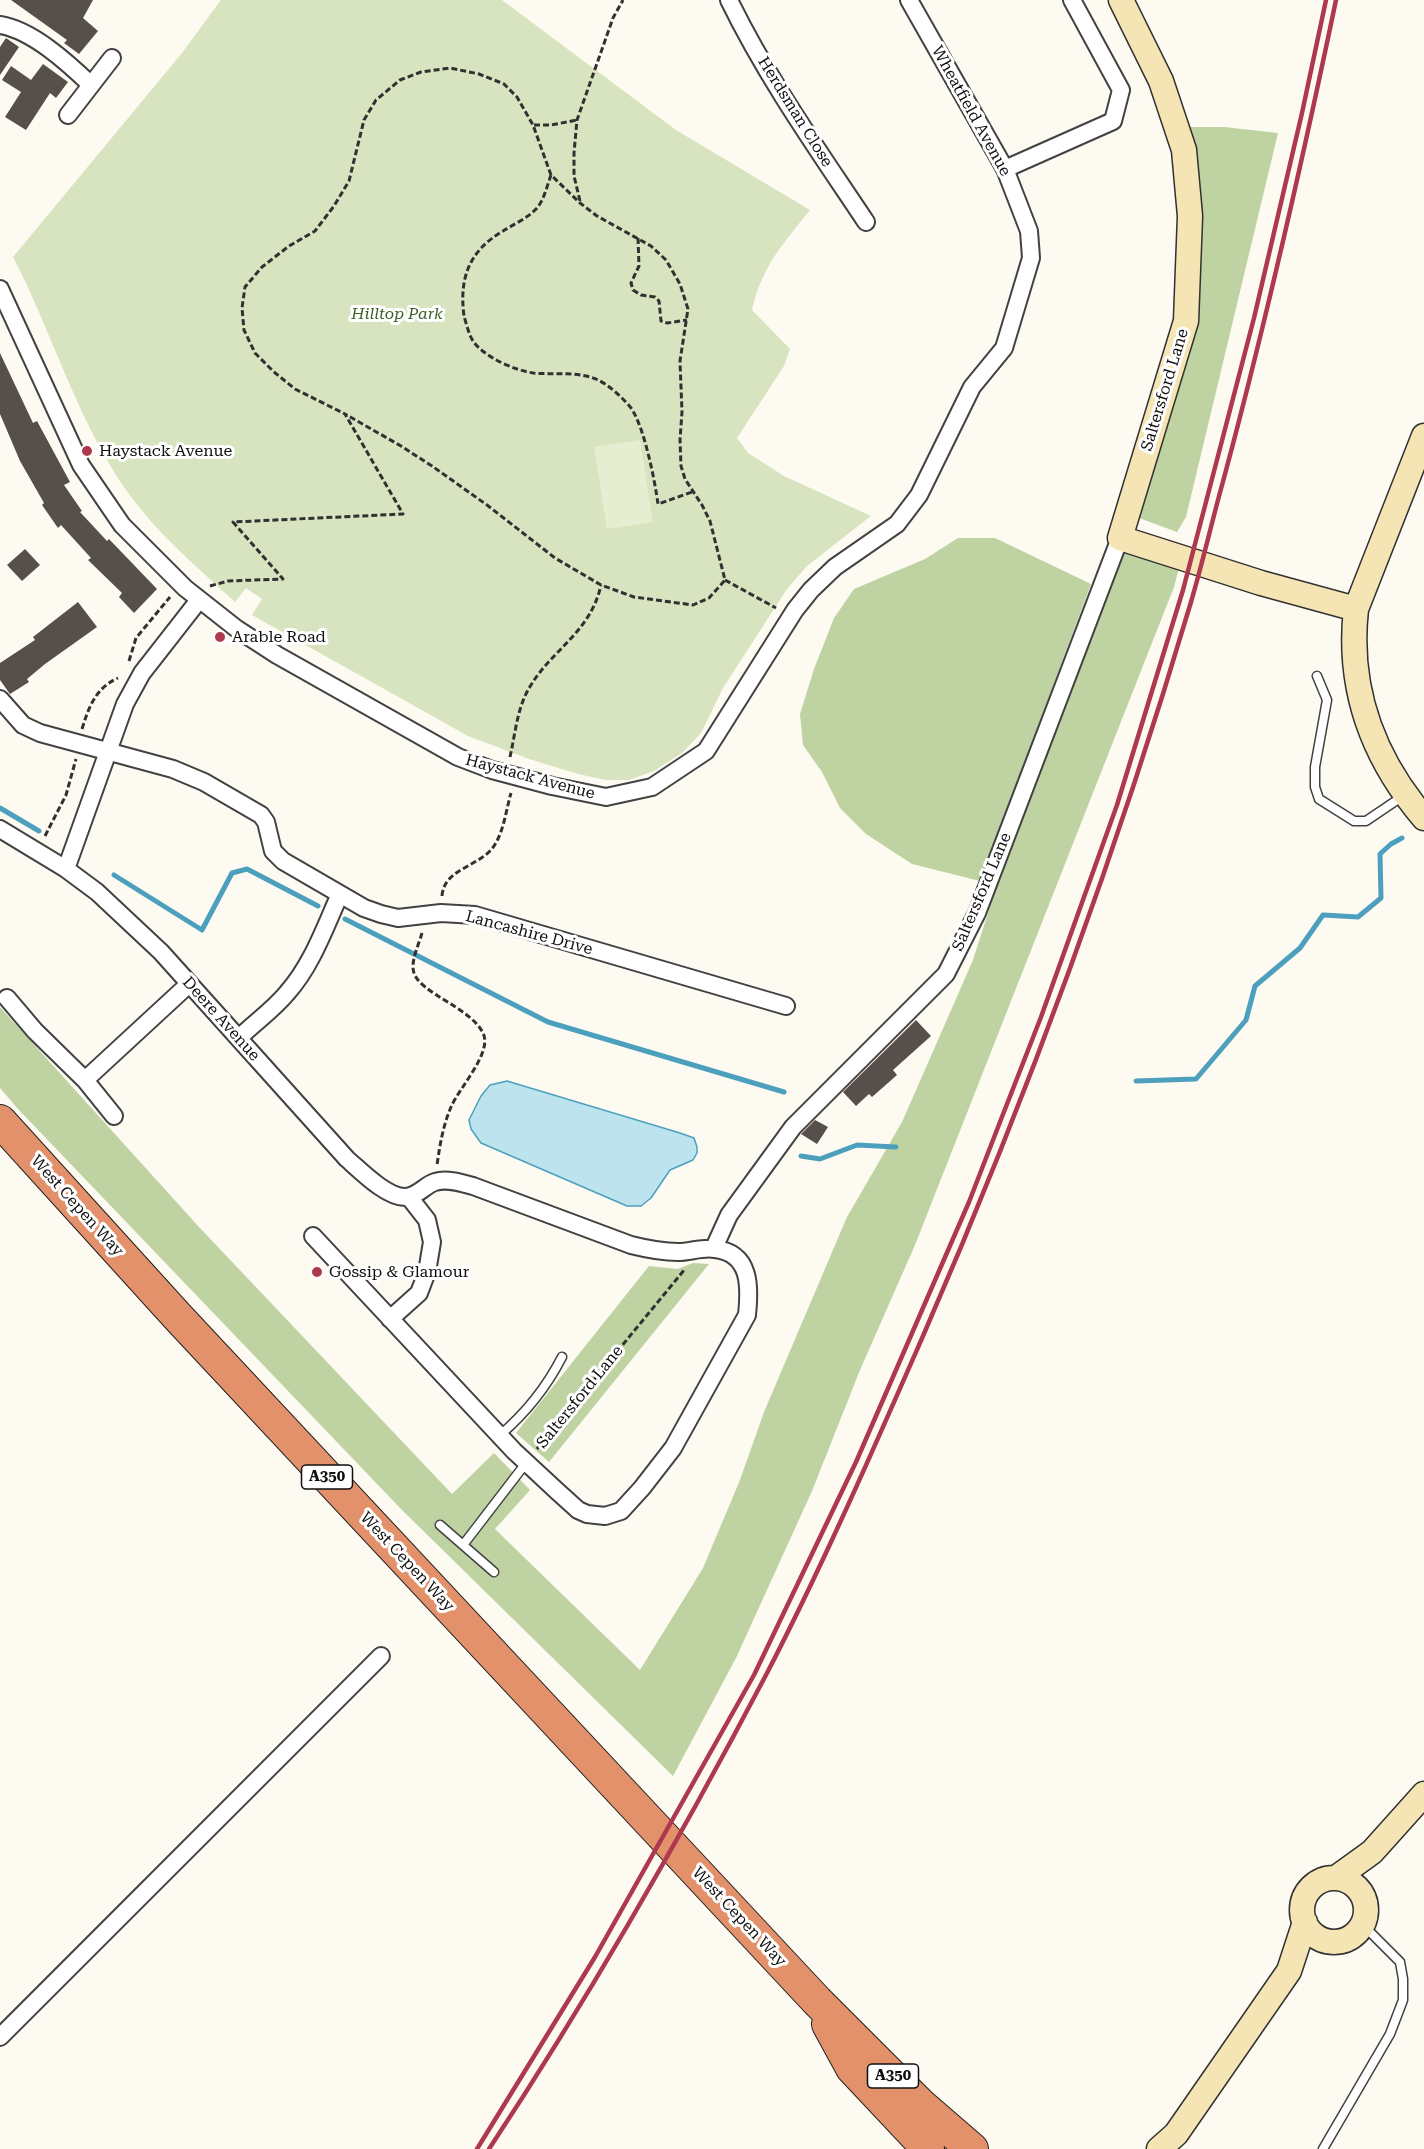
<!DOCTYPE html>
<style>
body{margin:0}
canvas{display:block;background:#fdfaf2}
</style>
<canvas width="1424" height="2149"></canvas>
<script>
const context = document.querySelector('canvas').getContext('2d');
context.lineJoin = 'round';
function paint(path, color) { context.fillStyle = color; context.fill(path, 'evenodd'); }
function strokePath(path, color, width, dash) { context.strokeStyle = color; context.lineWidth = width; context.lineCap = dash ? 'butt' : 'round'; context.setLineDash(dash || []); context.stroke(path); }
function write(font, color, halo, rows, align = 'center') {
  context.font = font + ' "Roboto Serif",serif'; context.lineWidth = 6; context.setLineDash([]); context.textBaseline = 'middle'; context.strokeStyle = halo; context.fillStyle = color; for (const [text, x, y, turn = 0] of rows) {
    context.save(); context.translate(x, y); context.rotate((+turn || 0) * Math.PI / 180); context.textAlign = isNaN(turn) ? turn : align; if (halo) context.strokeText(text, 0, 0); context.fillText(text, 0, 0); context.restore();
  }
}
paint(new Path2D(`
 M 221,0 L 502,0 L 676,130 L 810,210 C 783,244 762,266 752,310 L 790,349 L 784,366 L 737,438 L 748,453 L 784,476 L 871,516 L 807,566 L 787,589 L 723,688 L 701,733 L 682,753 L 654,771 L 629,780 L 606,780 L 578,774 L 529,759 L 468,736 L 252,615 L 262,599 L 246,588 L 235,602 C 196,566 154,531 124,487 C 76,417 52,332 13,257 L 182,53 Z`), '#d8e4bf');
paint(new Path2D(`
 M 1189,127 L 1224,127 L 1278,133 L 1186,517 L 1177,532 L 1139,518 L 1184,366 L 1200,256 L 1201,201 Z
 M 958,538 L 995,538 L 1091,584 L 980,881 L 912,864 L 866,834 L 840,808 L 822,772 L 803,745 L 800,714 L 814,669 L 834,618 L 854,589 L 925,559 Z
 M 1122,550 L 1179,568 L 1174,587 L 915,1245 L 860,1370 L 812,1491 L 736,1658 L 673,1776 L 402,1510 L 18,1109 L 0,1088 L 0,1007 L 199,1227 L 452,1494 L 494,1453 L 530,1490 L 495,1529 L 640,1670 L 703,1568 L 740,1480 L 764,1412 L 847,1217 L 902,1122 L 952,1008 L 973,960 L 997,885 Z
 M 693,1263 L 709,1264 L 549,1462 L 516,1433 L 649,1266 L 678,1269 Z`), '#bed3a1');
paint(new Path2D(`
 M 640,440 L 653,522 L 607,529 L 594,447 Z`), '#e7edd0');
const water = new Path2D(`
 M 507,1081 L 680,1133 L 694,1138 L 697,1147 L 697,1153 L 693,1160 L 670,1170 L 651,1198 L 641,1206 L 627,1206 L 481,1143 L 471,1129 L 469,1120 L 481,1096 L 490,1085 Z`);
paint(water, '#bde3ef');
strokePath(water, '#4da0bd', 1.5);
strokePath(new Path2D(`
 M 0,808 L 39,831
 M 114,875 L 202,930 L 232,873 L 247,869 L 318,906
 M 345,919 L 548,1022 L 784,1092
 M 1136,1081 L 1196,1079 L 1246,1020 L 1255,986 L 1300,948 L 1323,915 L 1358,917 L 1381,898 L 1380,854 L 1391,844 L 1402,838
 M 801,1156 L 820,1159 L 857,1145 L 896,1147`), '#4da0bd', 5);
paint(new Path2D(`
 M 11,0 L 93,0 L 83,18 L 98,31 L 79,54 L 64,43 L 67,40 Z
 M 6,38 L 19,47 L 0,75 L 0,47 Z
 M 43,64 L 68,82 L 56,98 L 50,93 L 26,130 L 5,117 L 21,92 L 2,80 L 11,66 L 31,80 Z
 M 0,353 L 33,423 L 37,421 L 70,482 L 64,485 L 82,511 L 80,512 L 107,541 L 109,539 L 157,589 L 134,613 L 119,597 L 122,593 L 88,560 L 91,558 L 61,525 L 58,528 L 42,505 L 44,503 L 20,461 L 0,414 Z
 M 25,549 L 40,565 L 22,581 L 7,565 Z
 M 78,602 L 97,627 L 45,664 L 27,679 L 29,682 L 10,694 L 0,680 L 0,663 L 35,640 L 33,637 Z
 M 916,1020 L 931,1036 L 893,1070 L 897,1075 L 872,1097 L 869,1094 L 856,1106 L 843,1092 Z
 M 815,1120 L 828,1127 L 817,1144 L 801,1134 Z`), '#564f4c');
const lane = new Path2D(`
 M 1317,676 L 1327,700 L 1315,767 L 1315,787 L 1319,799 L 1354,821 L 1366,821 L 1403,796
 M 500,1435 C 526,1413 546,1388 562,1357
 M 440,1525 L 494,1572
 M 463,1545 L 526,1463
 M 1323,2149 L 1390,2034 L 1403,2000 L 1403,1979 L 1400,1962 L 1363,1925`);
const street = new Path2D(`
 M 729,0 C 767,78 818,150 866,222
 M 0,25 C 32,30 68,63 91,85
 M 68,115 L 112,58
 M 1005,169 L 1113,121 L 1121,90 L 1072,0
 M 0,289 L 81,465 L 122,525 L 185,588 L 237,629 L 277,655 L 458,757 L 492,770 L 552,786 L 606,797 L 652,787 L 706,751 L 795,610 L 811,590 L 835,567 L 897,524 L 919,495 L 972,387 L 1004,348 L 1031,258 L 1029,231 L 1005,169 L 909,0
 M 0,699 L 23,725 L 40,733 L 173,769 L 204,782 L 261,815 L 266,822 L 273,851 L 283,861 L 364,908 L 381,914 L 398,918 L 441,913 L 475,915 L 786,1006
 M 0,829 L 66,869 L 97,892 L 161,952 L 347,1159 C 361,1171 387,1198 406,1197 C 418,1196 425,1185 435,1182 C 447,1178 462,1183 473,1186 L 631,1245 C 647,1249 661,1252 678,1252 C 690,1252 702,1247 715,1249 C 751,1253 750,1287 747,1315 L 673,1448 L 642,1488 L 621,1511 L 605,1516 L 587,1514 L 578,1510 L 557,1491 L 514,1451 L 313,1236
 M 66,869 L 125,704 L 142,673 L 199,600
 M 7,998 L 35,1031 L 85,1080 L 189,984
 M 239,1038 C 254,1023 273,1010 287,993 C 312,965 325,927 340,894
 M 85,1080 L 114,1116
 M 714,1248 L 729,1215 L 793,1127 L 946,974 L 977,913 L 1120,538
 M 390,1319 L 419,1293 L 427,1272 L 432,1242 L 427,1220 L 409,1197
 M 0,2037 L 381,1656`);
const secondary = new Path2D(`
 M 1121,0 L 1161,81 L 1184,150 L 1190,216 L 1186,321 L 1120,538 L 1261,583 L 1356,609
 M 1424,436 L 1356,609 C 1347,689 1373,758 1424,818
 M 1336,1878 L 1372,1852 L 1424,1794
 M1302 1910a32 32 0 1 1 64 0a32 32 0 1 1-64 0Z
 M 1159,2149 L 1176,2134 L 1289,1971 L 1305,1922`);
const highway = new Path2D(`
 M 0,1121 L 177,1316 L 817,2001 L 920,2104 L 972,2149
 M 828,2024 L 852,2068 L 928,2149`);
strokePath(lane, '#424242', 11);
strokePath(street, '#424242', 20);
strokePath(secondary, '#313131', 27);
strokePath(highway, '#202020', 34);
strokePath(new Path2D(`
 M 534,125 L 551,125 L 577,120
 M 551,175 C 547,186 544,200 537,208 C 528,218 514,224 503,231 C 469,251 459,278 464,316 C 466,323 469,335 473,341 C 484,357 514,370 533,373 C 554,375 575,371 596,379 C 609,385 622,397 631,408 C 644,426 655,481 658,504 L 692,492
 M 580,201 L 574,176 L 574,153 L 577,120 L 613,18 L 623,0
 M 638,238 L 639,266 L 631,283 L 633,290 L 641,295 L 655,297 L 659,301 L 661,321 L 667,323 L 687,320
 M 725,580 L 776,608
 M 210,586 L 228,581 L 283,579 L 233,522 L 403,514 L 345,414 L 401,446 L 432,466 L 487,505 L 555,558 L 601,585 L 634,597 L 693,605 L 709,598 L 725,580 L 710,521 L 702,505 L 685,479 L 681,466 L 680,440 L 682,412 L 680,361 L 688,309 L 680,284 L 666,260 L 651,246 L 597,216 L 580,203 L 551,175 L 533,125 L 517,97 L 504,84 L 479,74 L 450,68 L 421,72 L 400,80 L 376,100 L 364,120 L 349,181 L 334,206 L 315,231 L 289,246 L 262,267 L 245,287 L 242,308 L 244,330 L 255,353 L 274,372 L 295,389 L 345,414
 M 129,661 L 136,638 L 170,597
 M 82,729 C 89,706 96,688 118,678
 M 510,757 C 515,735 517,710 528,690 C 551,649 590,634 601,585
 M 45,836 L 66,795 L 76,759
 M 442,896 C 444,868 480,867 494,846 C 504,831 506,810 511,793
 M 422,933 C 419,944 410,962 414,973 C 420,993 471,1008 483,1033 C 493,1052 459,1088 451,1107 C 443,1126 440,1144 437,1165
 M 537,1449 L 685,1269`), '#313131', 3, [6, 3]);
strokePath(lane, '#fff', 8);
strokePath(street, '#fff', 16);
strokePath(secondary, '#f5e5b5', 24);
strokePath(highway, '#e2916b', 32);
strokePath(new Path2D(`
 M 477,2149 L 595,1957 L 754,1675 L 856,1462 L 969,1202 L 1000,1122 L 1041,1017 L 1117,805 L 1183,590 L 1254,318 L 1302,113 L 1326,0
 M 489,2149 C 590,1996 681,1837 766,1675 C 823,1565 873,1450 923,1336 C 1027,1097 1117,852 1191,602 C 1201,568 1209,534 1218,500 C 1263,335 1301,168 1336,0`), '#ae384e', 4.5);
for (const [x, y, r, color] of [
 [87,451,6,"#ae384e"],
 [220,637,6,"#ae384e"],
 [317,1272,6,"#ae384e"]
]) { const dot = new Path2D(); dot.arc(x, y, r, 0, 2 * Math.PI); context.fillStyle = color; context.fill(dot); strokePath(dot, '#fff', 2); }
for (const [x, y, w] of [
 [327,1477,51],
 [893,2076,51]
]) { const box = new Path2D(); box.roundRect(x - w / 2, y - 12, w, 24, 4.5); context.fillStyle = '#fff'; context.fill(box); strokePath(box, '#0f0f0f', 1.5); }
write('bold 15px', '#0f0f0f', null, [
 ["A350",327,1477],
 ["A350",893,2076]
]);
write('16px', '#0f0f0f', '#fff', [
 ["Wheatfield Avenue",971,111,61],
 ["Herdsman Close",795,112,58],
 ["Saltersford Lane",1165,390,-73],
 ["Haystack Avenue",530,777,15],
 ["Saltersford Lane",982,892,-67],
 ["Lancashire Drive",529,933,15],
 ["Deere Avenue",221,1019,48],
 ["West Cepen Way",77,1206,48],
 ["Saltersford Lane",580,1397,-51],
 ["West Cepen Way",407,1562,47],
 ["West Cepen Way",739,1917,47]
]);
write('italic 16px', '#3a5f27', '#fff', [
 ["Hilltop Park",397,314]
]);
write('16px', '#0f0f0f', '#fff', [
 ["Haystack Avenue",99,451],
 ["Arable Road",232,637],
 ["Gossip & Glamour",329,1272]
], 'left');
</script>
